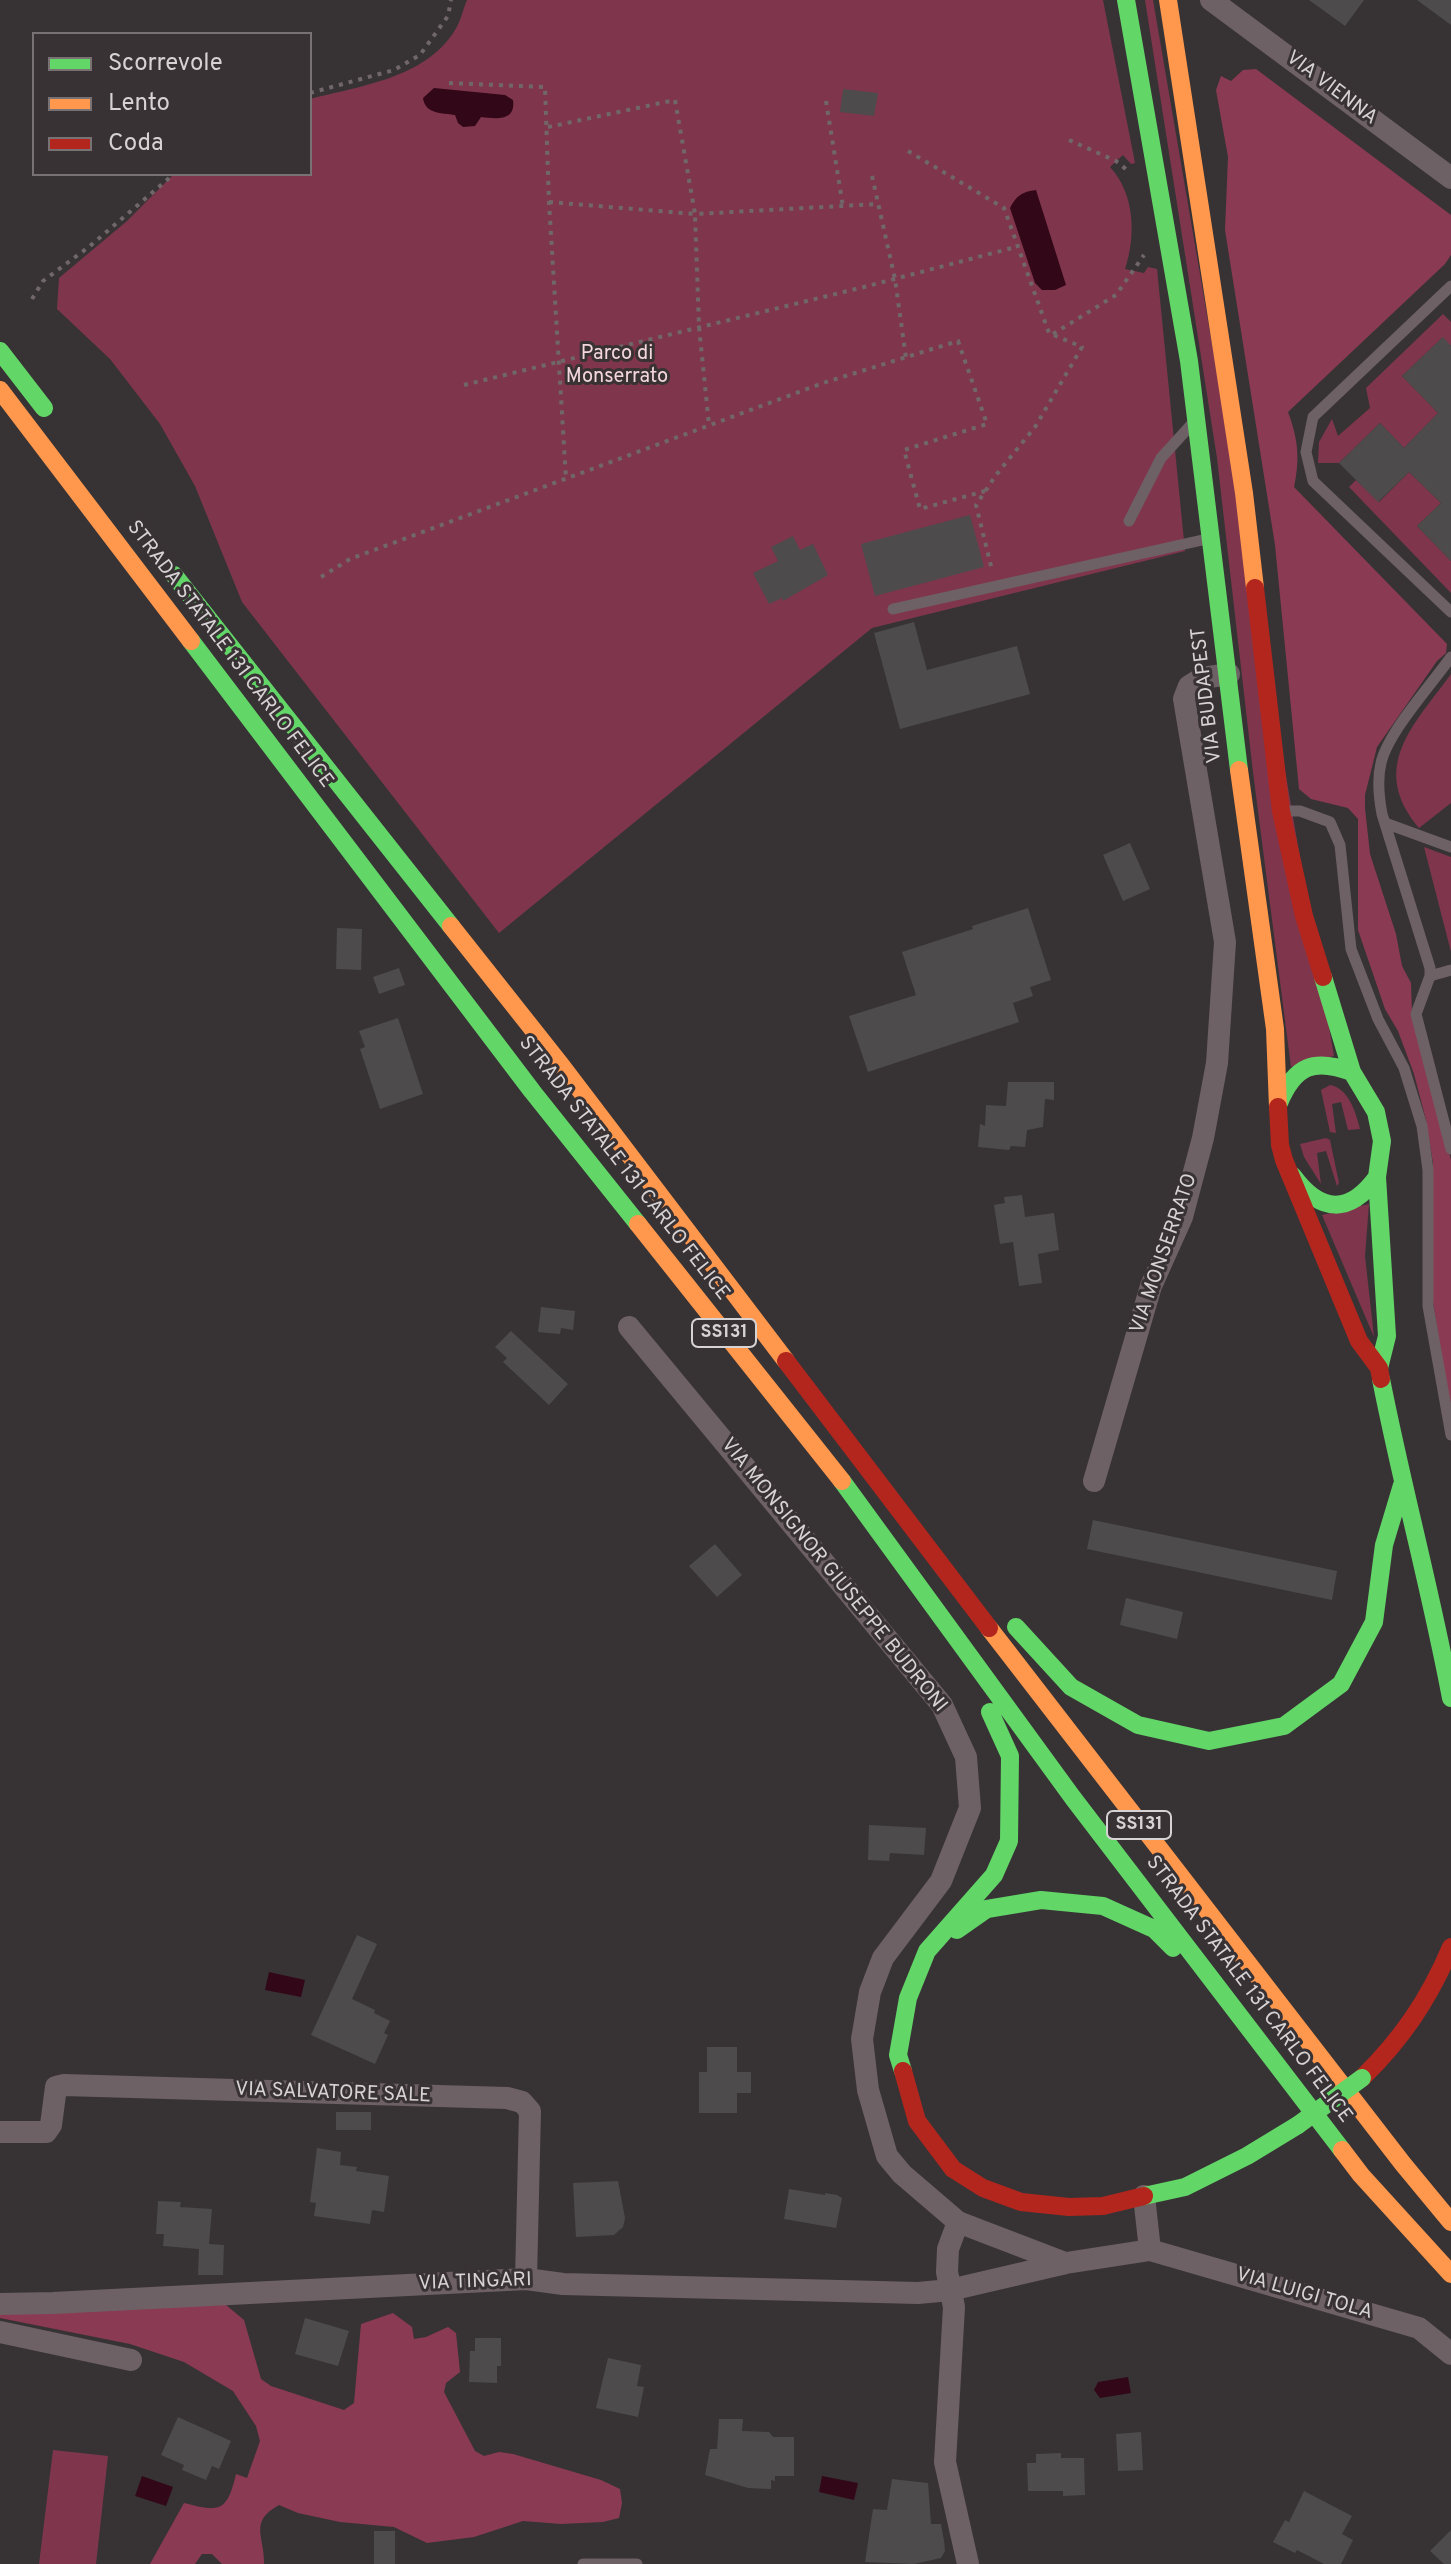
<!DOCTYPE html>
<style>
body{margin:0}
#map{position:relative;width:1451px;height:2564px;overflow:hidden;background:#373335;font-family:Overpass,sans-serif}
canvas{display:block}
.legend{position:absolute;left:32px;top:32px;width:280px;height:144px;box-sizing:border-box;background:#383234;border:2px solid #787274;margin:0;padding:10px 14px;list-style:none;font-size:24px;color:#d7d3d4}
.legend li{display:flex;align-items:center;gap:16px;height:40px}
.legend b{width:40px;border:2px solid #787274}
</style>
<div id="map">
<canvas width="1451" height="2564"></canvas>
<ul class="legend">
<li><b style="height:10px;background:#63d668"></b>Scorrevole</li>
<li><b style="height:10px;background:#ff974d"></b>Lento</li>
<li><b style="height:10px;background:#b3261e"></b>Coda</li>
</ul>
</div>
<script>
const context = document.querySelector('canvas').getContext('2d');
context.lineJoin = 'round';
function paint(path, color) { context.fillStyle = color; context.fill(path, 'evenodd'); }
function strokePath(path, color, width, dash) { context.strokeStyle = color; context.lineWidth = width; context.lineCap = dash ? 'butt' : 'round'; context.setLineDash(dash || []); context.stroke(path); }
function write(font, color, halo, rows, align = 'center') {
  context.font = font + ' Overpass,sans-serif'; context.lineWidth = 6; context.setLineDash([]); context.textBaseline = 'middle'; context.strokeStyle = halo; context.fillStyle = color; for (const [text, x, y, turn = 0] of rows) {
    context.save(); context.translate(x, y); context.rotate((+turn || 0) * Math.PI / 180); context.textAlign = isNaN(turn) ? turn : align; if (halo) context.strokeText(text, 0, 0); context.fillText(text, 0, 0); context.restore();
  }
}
paint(new Path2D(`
 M 467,0 L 1103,0 L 1135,163 L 1131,164 L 1123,155 L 1110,167 C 1135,194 1136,236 1125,269 L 1144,273 L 1148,267 L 1157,269 L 1185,551 L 872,628 L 499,933 L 242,602 L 195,486 L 160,424 L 110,359 L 57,309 L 59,278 L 127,221 L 174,174 L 310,174 L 310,99 C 360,86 426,78 455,30 C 461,21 463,9 467,0 Z
 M 1145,0 L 1153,0 L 1334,1056 L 1291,1067 L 1253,772 L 1217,458 Z
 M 1443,314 L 1451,322 L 1451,346 L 1442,338 L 1402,376 L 1438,413 L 1404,448 L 1380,423 L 1339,463 L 1318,463 L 1319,442 L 1332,419 L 1338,436 L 1370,408 L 1366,388 Z
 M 1409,472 L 1441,503 L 1417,526 L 1451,561 L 1451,593 L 1349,487 L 1356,480 L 1379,502 Z
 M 1451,674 L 1451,803 L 1419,828 C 1368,767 1414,725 1451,674 Z
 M 1424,847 L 1451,857 L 1451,952 Z
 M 1330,1085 C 1348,1088 1356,1112 1360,1129 L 1348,1130 L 1341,1102 L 1332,1104 L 1336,1133 L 1330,1132 L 1321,1090 Z
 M 1326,1138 L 1330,1140 L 1339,1183 L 1337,1186 L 1326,1151 L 1317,1153 L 1321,1184 L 1304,1157 L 1300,1144 Z
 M 1369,1204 L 1365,1256 L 1374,1337 L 1322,1215 Z
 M 53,2450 L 108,2456 L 96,2564 L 39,2564 Z`), '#7f364d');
paint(new Path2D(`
 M 1256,69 L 1451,215 L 1451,255 L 1445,264 L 1288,412 C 1298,439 1300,458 1294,487 L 1447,644 L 1446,653 L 1437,661 L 1377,747 L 1365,795 L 1365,808 L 1370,854 L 1396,934 L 1402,966 L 1411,983 L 1412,1014 L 1451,1160 L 1451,1417 L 1432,1295 L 1433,1163 L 1426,1120 L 1414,1074 L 1398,1031 L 1385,1009 L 1358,930 L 1358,819 L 1348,808 L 1311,799 L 1299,789 L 1275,545 L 1225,230 L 1228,157 L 1216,90 L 1221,76 L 1231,81 L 1243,70 Z
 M 220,2300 L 244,2320 L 261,2379 L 271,2386 L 344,2410 L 354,2403 L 361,2324 L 393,2313 L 412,2327 L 414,2339 L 426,2337 L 448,2327 L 456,2333 L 460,2372 L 446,2383 L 444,2392 L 475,2451 L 484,2456 L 499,2452 L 513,2454 L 601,2480 L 620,2489 L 622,2503 L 619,2518 L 603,2522 L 561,2524 L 523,2521 L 474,2537 L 427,2543 L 394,2527 L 340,2522 L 298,2513 L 279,2505 C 248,2522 265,2537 264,2564 L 222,2564 L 212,2554 L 202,2554 L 195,2564 L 150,2564 L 184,2503 C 219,2512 227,2513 236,2474 L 247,2478 L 260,2441 L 256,2426 L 233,2391 L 184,2362 L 130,2344 L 0,2318 L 0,2312 Z`), '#8b3a53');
paint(new Path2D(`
 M 434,88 L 505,95 L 513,100 C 516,121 497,119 481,117 L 475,126 L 463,127 L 458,123 L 455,115 C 442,113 425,114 423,98 Z
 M 1036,190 L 1066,285 L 1055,290 L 1042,290 L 1035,283 L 1010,208 C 1017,195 1022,192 1036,190 Z
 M 269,1972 L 305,1980 L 301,1997 L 265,1990 Z
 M 1128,2377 L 1131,2393 L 1100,2398 L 1094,2390 L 1098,2382 Z
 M 142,2476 L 173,2487 L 166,2506 L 135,2496 Z
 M 822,2476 L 858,2483 L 854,2500 L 819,2492 Z`), '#320717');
paint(new Path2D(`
 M 1309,0 L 1364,0 L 1345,26 Z
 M 1417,0 L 1451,0 L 1451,25 Z
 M 843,89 L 878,93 L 874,116 L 840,112 Z
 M 1443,337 L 1451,346 L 1451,561 L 1417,526 L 1441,503 L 1409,472 L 1378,502 L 1339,463 L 1380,423 L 1404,448 L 1438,413 L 1402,376 Z
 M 970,515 L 984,567 L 875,596 L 861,544 Z
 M 793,536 L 800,550 L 813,544 L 828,575 L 783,601 L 782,598 L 769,604 L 753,573 L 778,561 L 771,547 Z
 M 914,622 L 927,670 L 1017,646 L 1030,694 L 900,729 L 874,633 Z
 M 1130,843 L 1150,889 L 1123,901 L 1103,855 Z
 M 1028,908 L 1051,980 L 1030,987 L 1033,996 L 1013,1003 L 1019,1022 L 868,1072 L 849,1016 L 916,995 L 902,952 L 973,929 L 972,926 Z
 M 337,928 L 362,929 L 361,970 L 336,969 Z
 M 399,968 L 405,985 L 379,994 L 373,977 Z
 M 398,1018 L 423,1094 L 380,1109 L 360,1049 L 365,1047 L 359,1031 Z
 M 1008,1082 L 1054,1082 L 1054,1100 L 1045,1099 L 1043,1127 L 1027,1130 L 1025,1147 L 1011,1146 L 1009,1150 L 978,1147 L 980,1124 L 985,1126 L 986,1105 L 1006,1106 Z
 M 1022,1195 L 1025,1217 L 1054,1213 L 1059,1250 L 1038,1254 L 1042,1283 L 1019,1286 L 1013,1242 L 1000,1244 L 994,1205 L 1005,1203 L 1004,1197 Z
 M 541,1307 L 575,1311 L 573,1330 L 561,1328 L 560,1334 L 538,1332 Z
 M 511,1331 L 568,1384 L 549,1405 L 503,1362 L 507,1358 L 495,1347 Z
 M 1093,1520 L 1337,1571 L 1332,1600 L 1087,1549 Z
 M 715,1544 L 742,1575 L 717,1597 L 689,1566 Z
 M 1126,1598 L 1183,1612 L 1177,1639 L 1120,1625 Z
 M 869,1825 L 926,1828 L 924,1855 L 890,1853 L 889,1861 L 868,1860 Z
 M 357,1935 L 377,1944 L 352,1999 L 375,2010 L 374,2013 L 390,2021 L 384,2033 L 388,2035 L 375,2064 L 311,2035 Z
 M 707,2047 L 737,2047 L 737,2072 L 751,2072 L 751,2093 L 737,2093 L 737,2113 L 699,2113 L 699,2072 L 707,2072 Z
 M 336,2112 L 371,2112 L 371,2130 L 336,2130 Z
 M 317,2148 L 341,2152 L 340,2165 L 357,2167 L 356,2171 L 389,2176 L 384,2212 L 372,2210 L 370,2224 L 314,2216 L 316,2203 L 310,2202 Z
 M 618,2181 L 625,2218 L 623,2227 L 614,2235 L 576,2237 L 573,2183 Z
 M 789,2189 L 825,2195 L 825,2193 L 837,2195 L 842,2198 L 836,2228 L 784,2219 Z
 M 158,2201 L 181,2202 L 180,2207 L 212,2209 L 209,2244 L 224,2245 L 223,2275 L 198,2275 L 199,2249 L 163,2246 L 164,2234 L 156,2234 Z
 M 305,2318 L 349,2331 L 338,2366 L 295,2354 Z
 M 475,2338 L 501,2338 L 501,2366 L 497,2366 L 497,2383 L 469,2382 L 470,2351 L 475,2351 Z
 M 608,2358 L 641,2365 L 637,2386 L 644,2387 L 638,2417 L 596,2408 Z
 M 178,2417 L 231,2441 L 219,2469 L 212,2466 L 206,2480 L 182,2470 L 184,2465 L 161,2455 Z
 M 719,2419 L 743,2419 L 742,2431 L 769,2432 L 773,2437 L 794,2437 L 794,2476 L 775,2476 L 775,2481 L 771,2480 L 771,2489 L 748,2488 L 705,2475 L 710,2449 L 717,2449 Z
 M 1141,2432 L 1143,2470 L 1118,2471 L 1116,2434 Z
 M 1061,2453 L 1061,2458 L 1084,2458 L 1085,2495 L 1063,2496 L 1063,2491 L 1028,2491 L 1027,2463 L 1036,2463 L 1036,2454 Z
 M 892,2479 L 928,2483 L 931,2524 L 941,2524 L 944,2541 L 945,2551 L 941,2558 L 914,2564 L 865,2562 L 873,2509 L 887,2510 Z
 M 1304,2491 L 1352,2516 L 1342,2534 L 1353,2540 L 1341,2564 L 1324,2564 L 1297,2550 L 1295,2553 L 1273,2542 L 1285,2520 L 1289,2522 Z
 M 1451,2530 L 1451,2564 L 1444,2564 L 1430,2551 Z
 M 374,2531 L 395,2531 L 395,2564 L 374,2564 Z`), '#4d4b4c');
strokePath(new Path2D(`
 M 449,83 L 545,87 L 549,202 L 566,479
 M 310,93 L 394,70 L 420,55 L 448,16 L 451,0
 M 826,101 L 843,207
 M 548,127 L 675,100 L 695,214 L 878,204
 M 1069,140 L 1116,161 L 1127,170
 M 908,151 L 1004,208 L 1049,333 L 1082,347 L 1035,427 L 996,475 L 976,505 L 992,570
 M 872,176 L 895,279 L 906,358
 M 549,202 L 695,214 L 699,327 L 709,425
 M 32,299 L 43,281 L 90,246 L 174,174
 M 1053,334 L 1116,295 L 1144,255
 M 464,385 L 864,287 L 1016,247
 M 321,577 L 350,559 L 823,383 L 958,341 L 987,424 L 904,450 L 920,509 L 985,491`), '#71676a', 4, [4, 6]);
strokePath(new Path2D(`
 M 1451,286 L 1313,417 L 1306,452 L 1313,481 L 1451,612
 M 1129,521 L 1161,458 L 1191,425
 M 893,609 L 1207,539
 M 1451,657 C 1432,684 1388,732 1381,763 C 1377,779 1379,798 1382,814 L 1430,968 L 1430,976 L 1416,1014 L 1451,1149
 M 1286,811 L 1300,811 L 1330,822 L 1340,845 L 1351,949 L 1378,1019 L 1404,1068 L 1422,1126 L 1428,1170 L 1428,1306 L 1451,1435
 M 1385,823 L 1451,847
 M 1430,976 L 1451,970
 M 583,2564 L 637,2564`), '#6e6165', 11);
strokePath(new Path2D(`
 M 1211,0 L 1451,178
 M 629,1327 L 942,1705 L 966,1757 L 970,1808 L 941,1881 L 883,1958 L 870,1992 L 862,2039 L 868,2090 L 887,2156 L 902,2174 L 958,2222 L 1065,2263
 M 1094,1481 L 1151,1286 L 1182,1217 L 1203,1138 L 1217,1063 L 1225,942 L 1184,699 L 1189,686 L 1202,678 L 1229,674
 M 0,2132 L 46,2132 L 51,2125 L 56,2087 L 64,2085 L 507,2098 L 522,2102 L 530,2111 L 526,2279
 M 1144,2196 L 1150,2250
 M 958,2222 L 948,2249 L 947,2272 L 954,2307 L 945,2462 L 968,2564
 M 0,2304 L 53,2303 L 526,2279 L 563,2284 L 918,2293 L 950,2290 L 1066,2263 L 1150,2250 L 1419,2328 L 1451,2354
 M 0,2332 L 131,2360`), '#6e6165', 22);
strokePath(new Path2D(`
 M 1126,0 L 1189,361 L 1239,770
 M 0,351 L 44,408
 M 174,575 L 451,926
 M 191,641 L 532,1091 L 638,1224
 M 1323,977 L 1352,1072 L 1376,1112 L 1382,1141 L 1377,1177 L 1387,1336 L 1379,1368
 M 1279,1103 C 1295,1065 1314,1058 1352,1072
 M 1293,1176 C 1321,1214 1350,1214 1377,1177
 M 1381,1379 C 1402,1486 1431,1591 1451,1698
 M 842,1481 L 1073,1798 L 1342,2150
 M 1016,1627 L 1071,1687 L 1138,1725 L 1209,1741 L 1284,1726 L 1341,1684 L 1374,1622 L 1384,1545 L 1402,1485
 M 957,1930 L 987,1909 L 1041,1900 L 1103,1906 L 1154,1929 L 1173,1948
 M 903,2071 L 898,2055 L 908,1998 L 927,1951 L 994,1875 L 1009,1841 L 1010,1756 L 990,1712
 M 1144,2196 L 1185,2187 L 1247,2156 L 1298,2125`), '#63d668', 18);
strokePath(new Path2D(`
 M 1168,0 L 1244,493 L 1255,588
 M 0,390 L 191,641
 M 1239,770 L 1275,1029 L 1278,1107
 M 451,926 L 561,1065 L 786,1361
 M 638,1224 L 842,1481
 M 989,1628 L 1403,2164 L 1451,2222
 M 1342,2150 L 1361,2175 L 1451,2274`), '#ff974d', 18);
strokePath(new Path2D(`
 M 1255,588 L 1281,811 L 1304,916 L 1323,977
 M 1278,1107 L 1280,1145 L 1284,1160 L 1359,1341 L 1379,1368 L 1381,1379
 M 786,1361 L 989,1628
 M 903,2071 L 917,2121 L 953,2169 L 983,2188 L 1021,2202 L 1069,2207 L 1103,2206 L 1144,2196
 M 1362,2078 C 1402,2039 1429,1999 1451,1947`), '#b3261e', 18);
strokePath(new Path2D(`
 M 1298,2125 L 1362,2078`), '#63d668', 18);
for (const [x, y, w] of [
 [724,1333,64],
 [1139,1825,64]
]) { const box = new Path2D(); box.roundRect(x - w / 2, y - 14, w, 28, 6); context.fillStyle = '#383234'; context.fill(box); strokePath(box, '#d7d3d4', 2); }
write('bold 18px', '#d7d3d4', null, [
 ["SS131",724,1333],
 ["SS131",1139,1825]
]);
write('20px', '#d7d3d4', '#383234', [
 ["VIA VIENNA",1331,89,37],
 ["STRADA STATALE 131 CARLO FELICE",229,655,53],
 ["VIA BUDAPEST",1208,695,-97],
 ["STRADA STATALE 131 CARLO FELICE",623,1169,52],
 ["VIA MONSERRATO",1165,1254,-71],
 ["VIA MONSIGNOR GIUSEPPE BUDRONI",833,1576,51],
 ["STRADA STATALE 131 CARLO FELICE",1248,1990,53],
 ["VIA SALVATORE SALE",333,2094,2],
 ["VIA TINGARI",475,2283,-2],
 ["VIA LUIGI TOLA",1304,2295,16]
]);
write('20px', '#f3d7dd', '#383234', [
 ["Parco di",617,355],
 ["Monserrato",617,378]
]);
</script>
